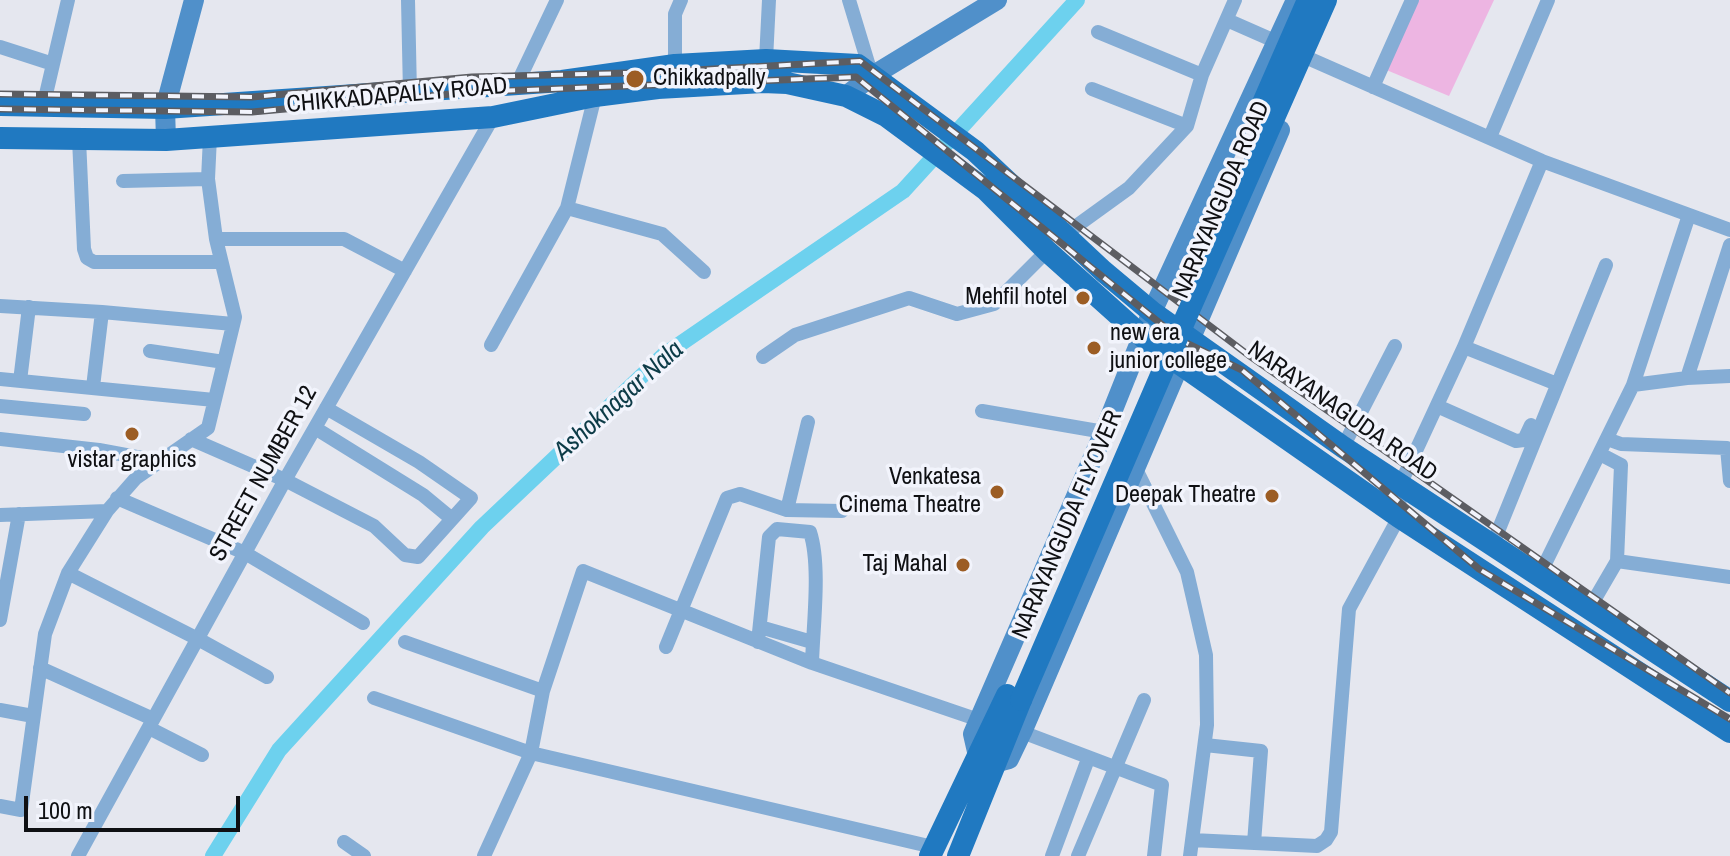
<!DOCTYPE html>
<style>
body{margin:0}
#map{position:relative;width:1730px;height:856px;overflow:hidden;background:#e5e7ef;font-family:"Archivo Narrow",sans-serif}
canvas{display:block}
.scale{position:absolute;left:24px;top:796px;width:216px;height:36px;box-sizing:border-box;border:4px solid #0f1013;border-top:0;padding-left:10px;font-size:24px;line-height:28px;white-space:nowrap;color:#0f1013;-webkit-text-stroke:6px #f2f4fc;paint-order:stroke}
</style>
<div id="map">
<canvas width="1730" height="856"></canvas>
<div class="scale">100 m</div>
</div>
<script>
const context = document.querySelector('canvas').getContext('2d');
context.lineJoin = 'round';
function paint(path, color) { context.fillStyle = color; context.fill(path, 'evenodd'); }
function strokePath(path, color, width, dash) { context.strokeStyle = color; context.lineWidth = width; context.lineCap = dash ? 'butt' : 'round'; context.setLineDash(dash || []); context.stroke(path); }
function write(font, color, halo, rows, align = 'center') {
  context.font = font + ' "Archivo Narrow",sans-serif'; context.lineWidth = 7; context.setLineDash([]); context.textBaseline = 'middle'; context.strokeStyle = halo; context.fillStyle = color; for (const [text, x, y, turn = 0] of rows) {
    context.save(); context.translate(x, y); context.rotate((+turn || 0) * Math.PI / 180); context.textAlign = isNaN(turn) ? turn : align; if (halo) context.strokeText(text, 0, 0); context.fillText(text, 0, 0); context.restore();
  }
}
paint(new Path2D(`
 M 1416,0 L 1494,0 L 1449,96 L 1384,69 Z`), '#edb5e2');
strokePath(new Path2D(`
 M 213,856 L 279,750 L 482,527 L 664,355 L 903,191 L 1077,0`), '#6dd1ee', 16);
strokePath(new Path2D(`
 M 408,0 L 410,93
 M 849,0 L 872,76
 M 1227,20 L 1277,42 L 1310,59 L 1542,161 L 1730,230
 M 1098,32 L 1202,75
 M 0,47 L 53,64
 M 766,60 L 769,0
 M 675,65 L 675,14 L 681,0
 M 517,84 L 557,0
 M 1373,87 L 1412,0
 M 1092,89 L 1187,126
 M 43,107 L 68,0
 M 1490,137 L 1548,0
 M 79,139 L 84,249 L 87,258 L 94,262 L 221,262
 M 123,181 L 208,179
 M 567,208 L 662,234 L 704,272
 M 1064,235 L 1129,188 L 1187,126 L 1202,75 L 1235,0
 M 216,239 L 344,239 L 405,271
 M 0,306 L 102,312 L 93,387
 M 102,312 L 233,324
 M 491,345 L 567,208 L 595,96
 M 1464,347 L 1557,384
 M 150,351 L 224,362
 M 763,357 L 795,335 L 909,298 L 957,314 L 994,304 L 1047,251
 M 1687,378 L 1730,245
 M 0,379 L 214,400
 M 20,381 L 29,307
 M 1633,385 L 1687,378 L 1730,376
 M 0,406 L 84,414
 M 1437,406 L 1516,441 L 1524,440 L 1531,425
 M 982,411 L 1104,432
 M 315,428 L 423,495 L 452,519
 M 0,439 L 99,450 L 158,461
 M 191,439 L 285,480 L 374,526 L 405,555 L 418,557 L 471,498 L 419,462 L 326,408
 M 1607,439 L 1621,444 L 1727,448 L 1730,481
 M 1343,447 L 1395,346
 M 1600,454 L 1621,465 L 1617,561
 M 1135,467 L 1187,572 L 1206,655 L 1207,725 L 1190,856
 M 117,498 L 245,553 L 363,623
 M 787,510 L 808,422
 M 0,515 L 107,511
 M 1492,546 L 1606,265
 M 68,573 L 198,639 L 267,677
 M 1539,576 L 1633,385 L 1689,215
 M 1589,609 L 1617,561 L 1730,577
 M 0,620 L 19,514
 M 760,627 L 812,642
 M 405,642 L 543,691
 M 758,642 L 769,537 L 777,529 L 810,532 C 821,565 813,627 812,663
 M 666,647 L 727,498 L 740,494 L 787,510 L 842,511
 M 40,668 L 153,719
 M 374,698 L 531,753 L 933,847
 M 0,710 L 33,716
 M 149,728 L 202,755
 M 1022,732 L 1162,785 L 1154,856
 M 1205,745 L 1261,751 L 1254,843
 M 0,806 L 21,810 L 45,634 L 68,573 L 107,511 L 136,478 L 208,428 L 235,317 L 216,239 L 208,179 L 210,137
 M 1192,840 L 1317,846 L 1326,840 L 1331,832 L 1349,609 L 1399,517 L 1400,485 L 1464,347 L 1542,161
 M 344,842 L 364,856
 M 78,856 L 285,480 L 493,117
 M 484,856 L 531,753 L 543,691 L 583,571 L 812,663 L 979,720
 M 1052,856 L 1088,759
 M 1078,856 L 1144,700`), '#85add5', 14);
strokePath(new Path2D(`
 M 846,96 L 872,76 L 997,0
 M 166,140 L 165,108 L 194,0
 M 978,756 L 973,734 L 1104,432 L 1152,312 L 1296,0
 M 994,763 L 1009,759 L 1022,732 L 1280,130`), '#5090ca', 20);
strokePath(new Path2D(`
 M 0,105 L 165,108 L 562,81 L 675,65 L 766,60 L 858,65 L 975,151 L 1103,271 L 1152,312 L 1343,447 L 1730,701
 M 0,138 L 166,140 L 493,117 L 595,96 L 658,88 L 763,82 L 787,83 L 846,96 L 886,116 L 986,190 L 1047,251 L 1143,337 L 1180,364 L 1399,517 L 1730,732
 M 930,856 L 1007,695
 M 958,856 L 1021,700`), '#2079c1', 22);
const rail = new Path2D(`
 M 659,72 L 860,61 L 1251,357 L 1730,693
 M 0,94 L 252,97 L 472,77 L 627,73
 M 0,109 L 252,112 L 473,92 L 856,77 L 1182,341 L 1242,370 L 1479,569 L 1730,719`);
strokePath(rail, '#5c5d62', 7);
strokePath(rail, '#f2f4fc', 4, [12]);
strokePath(new Path2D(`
 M 1260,110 L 1308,0
 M 1021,700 L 1183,324 L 1326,0`), '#2079c1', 22);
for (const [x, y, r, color] of [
 [635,79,10,"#9c5d24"],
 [1083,298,8,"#9c5d24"],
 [1094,348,8,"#9c5d24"],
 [132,434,8,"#9c5d24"],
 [997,492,8,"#9c5d24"],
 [1272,496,8,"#9c5d24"],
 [963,565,8,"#9c5d24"]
]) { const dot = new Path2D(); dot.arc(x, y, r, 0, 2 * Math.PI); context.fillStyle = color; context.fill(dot); strokePath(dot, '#f2f4fc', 3); }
write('24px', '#0f1013', '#f2f4fc', [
 ["Chikkadpally",653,79,"left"],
 ["Mehfil hotel",1067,298],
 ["new era",1110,334,"left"],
 ["junior college",1110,362,"left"],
 ["vistar graphics",132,461,"center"],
 ["Venkatesa",981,478],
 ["Cinema Theatre",981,506],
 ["Deepak Theatre",1256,496],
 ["Taj Mahal",947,565]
], 'right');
write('24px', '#0f1013', '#f2f4fc', [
 ["CHIKKADAPALLY ROAD",397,96,-5],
 ["NARAYANGUDA ROAD",1222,200,-67],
 ["NARAYANAGUDA ROAD",1342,412,35],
 ["STREET NUMBER 12",264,474,-61],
 ["NARAYANGUDA FLYOVER",1068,525,-67]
]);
write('italic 26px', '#0c3b47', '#f2f4fc', [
 ["Ashoknagar Nala",619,401,-42]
]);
</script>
